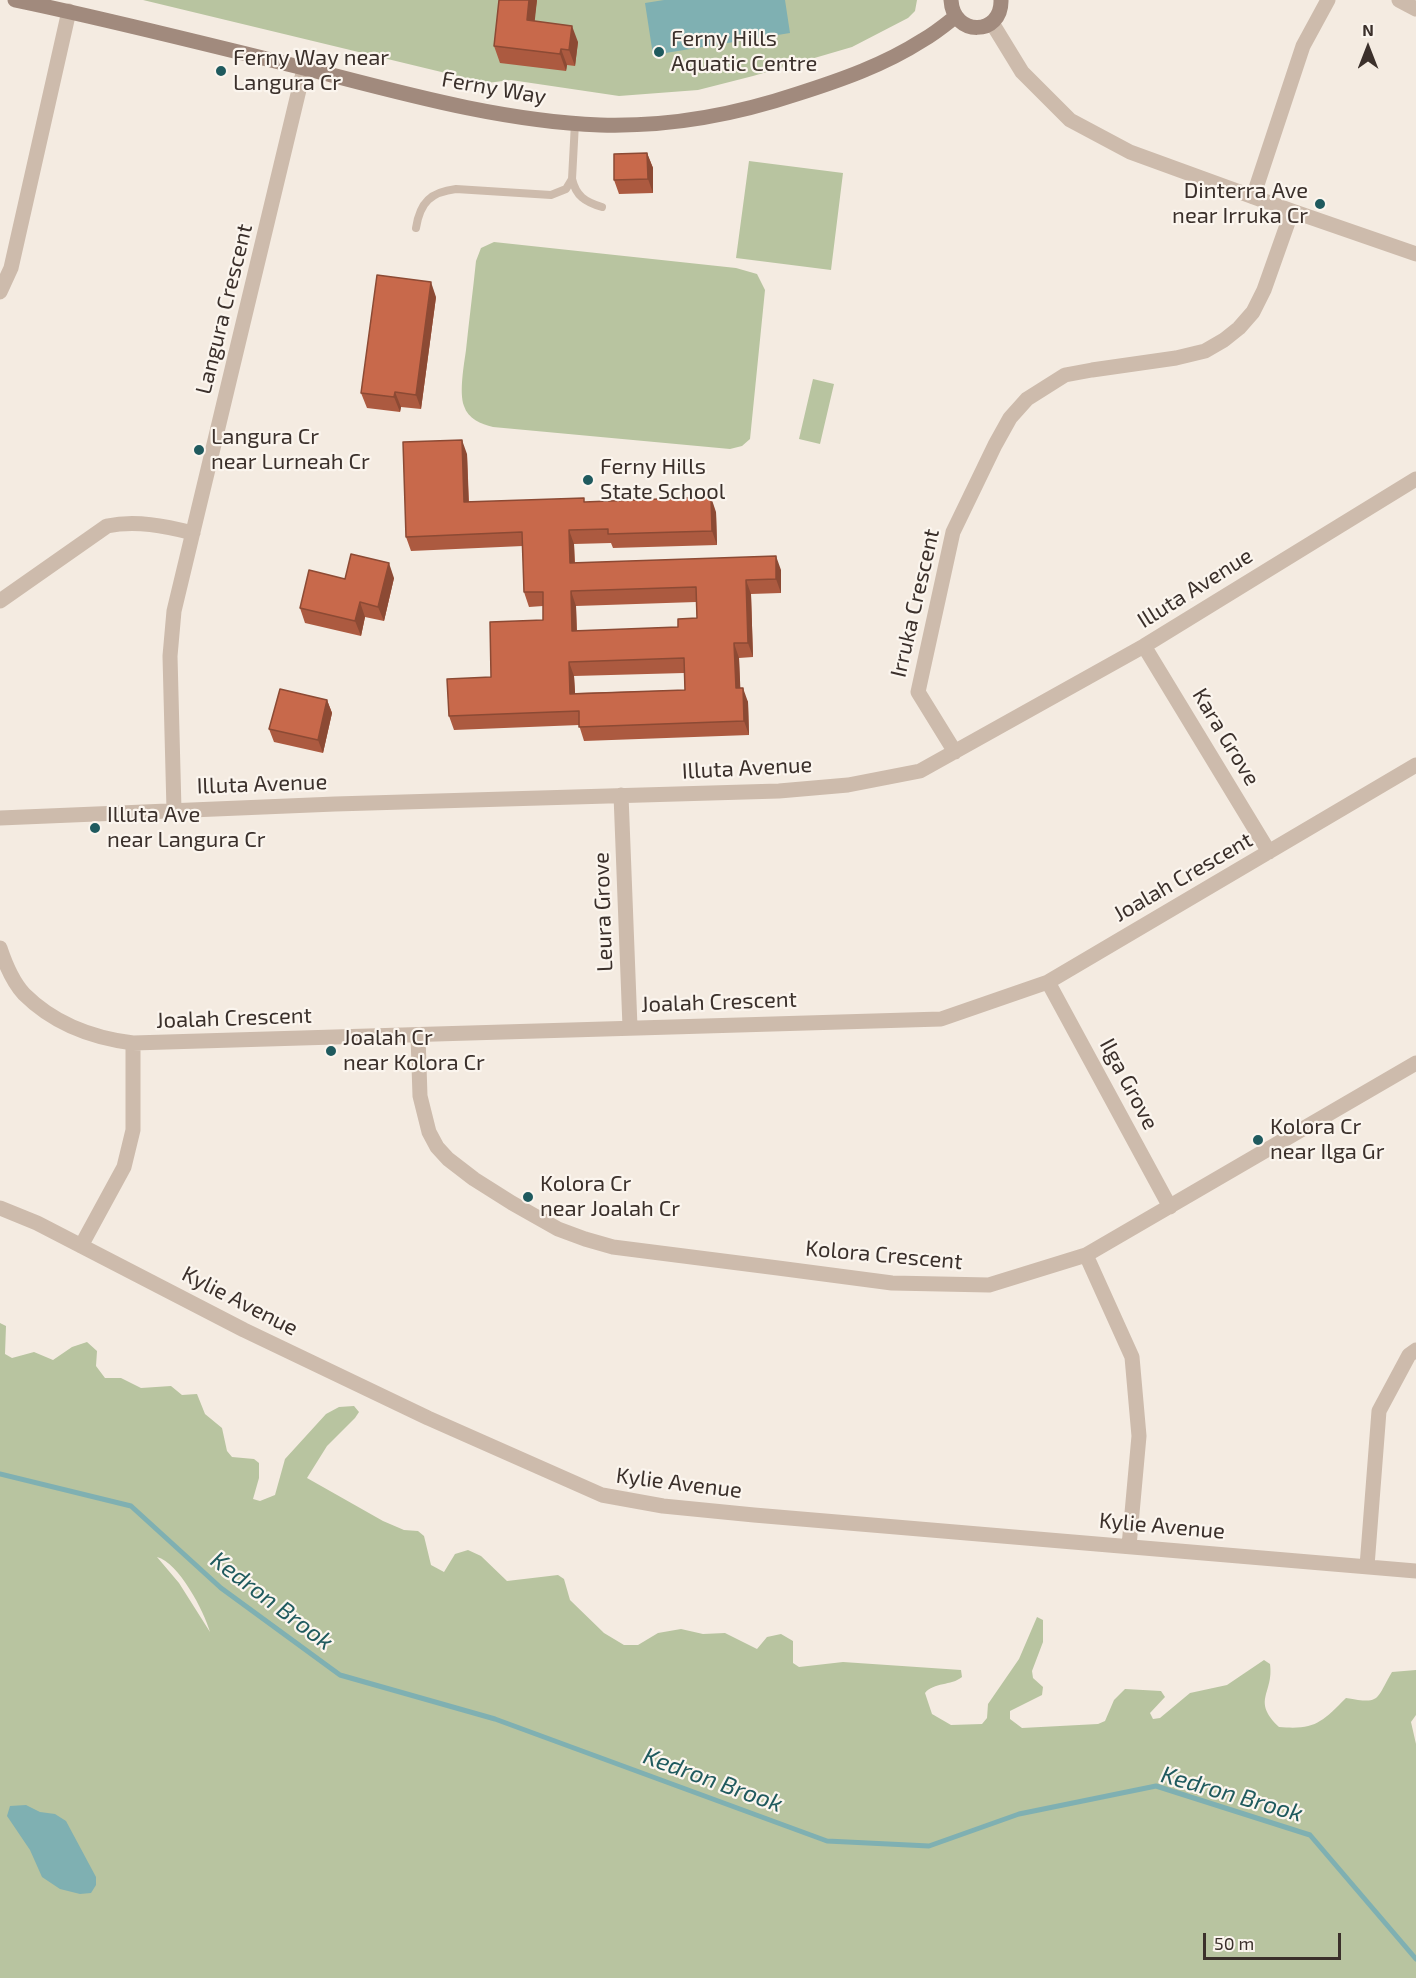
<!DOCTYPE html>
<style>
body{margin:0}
#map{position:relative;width:1416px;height:1978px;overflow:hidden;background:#f4ebe1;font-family:"Exo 2",sans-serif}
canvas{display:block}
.north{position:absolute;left:1338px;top:18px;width:60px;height:60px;-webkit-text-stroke:4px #fbf5ee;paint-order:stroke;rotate:0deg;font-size:16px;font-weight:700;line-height:24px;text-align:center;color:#3b302b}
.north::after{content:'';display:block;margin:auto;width:21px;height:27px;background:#3b302b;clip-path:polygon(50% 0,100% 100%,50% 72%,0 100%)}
.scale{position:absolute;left:1203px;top:1933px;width:138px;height:27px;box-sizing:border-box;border:3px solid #3b302b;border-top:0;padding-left:8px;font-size:18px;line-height:21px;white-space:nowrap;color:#3b302b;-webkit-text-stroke:4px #fbf5ee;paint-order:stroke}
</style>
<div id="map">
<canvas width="1416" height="1978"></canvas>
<div class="north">N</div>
<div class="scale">50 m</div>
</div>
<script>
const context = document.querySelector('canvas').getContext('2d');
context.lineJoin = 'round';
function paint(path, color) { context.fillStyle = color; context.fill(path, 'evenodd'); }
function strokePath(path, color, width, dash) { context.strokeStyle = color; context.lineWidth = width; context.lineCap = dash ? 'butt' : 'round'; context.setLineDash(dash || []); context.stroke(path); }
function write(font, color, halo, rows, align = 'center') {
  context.font = font + ' "Exo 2",sans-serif'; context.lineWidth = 4.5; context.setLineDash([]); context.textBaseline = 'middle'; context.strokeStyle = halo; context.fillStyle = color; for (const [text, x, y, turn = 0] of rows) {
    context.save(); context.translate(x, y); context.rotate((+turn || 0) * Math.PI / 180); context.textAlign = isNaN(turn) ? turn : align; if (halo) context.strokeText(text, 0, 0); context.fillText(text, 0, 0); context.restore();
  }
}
paint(new Path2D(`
 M 143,0 L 917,0 L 915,11 L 908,18 L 852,47 L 753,76 L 698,90 L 619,96 L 511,80 L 487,83 Z
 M 749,161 L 843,173 L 831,270 L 736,258 Z
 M 494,242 L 736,268 L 757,274 L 765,290 L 750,439 L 742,446 L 730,449 L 493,427 C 481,424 468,419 464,406 C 459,392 464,365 466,350 C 469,320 473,291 476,261 L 481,248 Z
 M 813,379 L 834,384 L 820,444 L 799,439 Z
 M 0,1323 L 6,1326 L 5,1354 L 12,1358 L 34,1352 L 53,1360 L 72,1347 L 87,1342 L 97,1351 L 96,1366 L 105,1378 L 121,1378 L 141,1388 L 171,1386 L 182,1395 L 197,1394 L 205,1414 L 222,1428 L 227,1451 L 232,1457 L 254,1459 L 259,1463 L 259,1478 L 253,1499 L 260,1501 L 275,1495 L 285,1459 L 326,1414 L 339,1407 L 354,1406 L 359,1412 L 355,1418 L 327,1446 L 307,1478 L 383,1521 L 404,1530 L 418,1531 L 424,1536 L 431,1565 L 444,1572 L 455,1554 L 468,1550 L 481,1556 L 507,1581 L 558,1575 L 564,1579 L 570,1600 L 604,1633 L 624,1645 L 638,1645 L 658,1633 L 681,1629 L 703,1634 L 725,1633 L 757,1649 L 767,1637 L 781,1634 L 793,1641 L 793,1663 L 799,1667 L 843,1662 L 961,1670 L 962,1677 C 951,1686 934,1682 925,1693 L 932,1714 L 951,1725 L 982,1724 L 987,1718 L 988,1704 L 1019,1659 L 1037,1617 L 1043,1620 L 1043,1642 L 1032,1671 L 1033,1678 L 1043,1687 L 1042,1695 L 1010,1711 L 1010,1719 L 1022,1728 L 1098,1724 L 1105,1721 L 1114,1700 L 1125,1689 L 1161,1691 L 1165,1697 L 1150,1713 L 1153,1719 L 1160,1718 L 1190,1693 L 1227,1685 L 1264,1660 L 1270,1664 C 1274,1694 1251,1700 1279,1727 C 1315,1730 1321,1723 1346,1698 C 1381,1704 1375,1701 1392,1672 L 1416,1670 L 1416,1715 L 1411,1722 L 1416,1744 L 1416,1978 L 0,1978 ZM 157,1557 C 179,1563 204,1611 210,1632 L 179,1583 Z`), '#b8c4a0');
paint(new Path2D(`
 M 664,0 L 785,0 L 790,33 L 653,55 L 645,3 Z
 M 26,1805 L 40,1812 L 55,1814 L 66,1821 L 96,1877 L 96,1885 L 91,1893 L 80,1894 L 60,1889 L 42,1877 L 30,1850 L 7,1816 L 10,1806 Z`), '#7fb0b2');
strokePath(new Path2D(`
 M 0,1474 L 131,1506 L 221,1588 L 340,1675 L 495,1719 L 827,1841 L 929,1846 L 1019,1814 L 1156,1786 L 1310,1835 L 1416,1959`), '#7fb0b2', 5);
strokePath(new Path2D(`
 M 572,179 C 576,196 585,202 602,207
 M 416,228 C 420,202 431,192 456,189 L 551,195 L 566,189 L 572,179 L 575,123`), '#cdbbac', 8);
strokePath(new Path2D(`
 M 1399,0 L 1416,9
 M 992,23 L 1022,72 L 1070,120 L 1130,152 L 1292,211 L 1416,254
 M 1253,197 L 1303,46 L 1328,0
 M 0,292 L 11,268 L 69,11
 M 0,601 L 107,526 C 136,520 165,526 193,533
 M 1144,646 L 1269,852
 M 955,752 L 918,692 L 953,532 L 995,445 L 1010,418 L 1027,399 L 1065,375 L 1092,370 L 1176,358 L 1205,351 L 1224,340 L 1239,328 L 1253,312 L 1264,290 L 1292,211
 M 621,795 L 630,1027
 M 174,810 L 170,656 L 174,611 L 304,69
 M 0,818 L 335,804 L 779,791 L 848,785 L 920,771 L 1144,646 L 1416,479
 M 0,948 C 5,963 13,982 24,994 C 53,1023 93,1038 133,1043 L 941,1019 L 1048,982 L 1416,765
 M 1048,982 L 1170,1207
 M 418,1036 L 420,1096 L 429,1132 L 437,1147 L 448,1159 L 474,1179 L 512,1203 L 558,1229 L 585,1239 L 613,1247 L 778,1268 L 892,1283 L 989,1285 L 1086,1255 L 1416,1063
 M 0,1208 L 37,1223 L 244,1330 L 428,1418 L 602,1495 L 663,1506 L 754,1515 L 1416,1571
 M 81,1246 L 124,1167 L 133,1130 L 133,1043
 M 1086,1255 L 1132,1357 L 1139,1436 L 1129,1546
 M 1367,1566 L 1379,1411 L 1409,1355 L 1416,1350`), '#cdbbac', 15);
strokePath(new Path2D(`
 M 15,0 C 116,21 216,47 316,71 C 409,95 503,121 600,125 C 667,127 734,115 797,94 C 841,80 884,65 923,40 C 934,34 945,25 955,17
 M 951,0 C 953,37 1002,36 1001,0`), '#a18a7d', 15);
paint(new Path2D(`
 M 537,0 L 534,21 L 578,42 L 575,66 L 567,65 L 566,71 L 500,63 L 494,46 Z
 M 647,153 L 653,168 L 653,193 L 619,194 L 614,180 Z
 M 436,297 L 421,409 L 401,407 L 400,412 L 367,408 L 361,393 Z
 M 467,454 L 469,502 L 586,502 L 716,512 L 717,545 L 613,548 L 611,543 L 574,544 L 575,563 L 781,570 L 781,593 L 751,594 L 753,657 L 739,658 L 740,688 L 748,702 L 749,735 L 584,741 L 579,725 L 454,730 L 449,716 L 491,677 L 543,620 L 543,606 L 529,607 L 524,592 L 523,546 L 411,551 L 406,537 ZM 696,602 L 697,618 L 678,627 L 577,631 L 576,606 ZM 684,673 L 685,690 L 575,693 L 574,676 Z
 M 394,578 L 384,621 L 365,617 L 361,636 L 305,623 L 300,608 L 345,579 Z
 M 327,700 L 332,713 L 323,753 L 274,742 L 269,729 Z`), '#ac5a40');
paint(new Path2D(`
 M 529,0 L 537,0 L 533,37 L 527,20 Z
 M 572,26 L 578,42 L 575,66 L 569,50 Z
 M 561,49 L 567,65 L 566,71 L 560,54 Z
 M 647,153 L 653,168 L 653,193 L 648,179 Z
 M 431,282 L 436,297 L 421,409 L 416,395 Z
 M 395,392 L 401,407 L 400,412 L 394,397 Z
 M 462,440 L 467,454 L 469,516 L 464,502 Z
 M 711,497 L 716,512 L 717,545 L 712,531 Z
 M 569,530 L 574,544 L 575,577 L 570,563 Z
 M 776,556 L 781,570 L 781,593 L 776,579 Z
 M 389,563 L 394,578 L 384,621 L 378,607 Z
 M 746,580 L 751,594 L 753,657 L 748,643 Z
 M 571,591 L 576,606 L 577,645 L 572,631 Z
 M 360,602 L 365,617 L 361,636 L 355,621 Z
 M 734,643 L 739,658 L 741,702 L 736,688 Z
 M 569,662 L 574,676 L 576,708 L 570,694 Z
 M 743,688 L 748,702 L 749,735 L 744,721 Z
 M 327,700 L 332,713 L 323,753 L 318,740 Z`), '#8c4a34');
const building = new Path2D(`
 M 499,0 L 529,0 L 527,20 L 572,26 L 569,50 L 561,49 L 560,54 L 494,46 Z
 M 647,153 L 648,179 L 614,180 L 614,154 Z
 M 377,275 L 431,282 L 416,395 L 395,392 L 394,397 L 361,393 Z
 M 462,440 L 464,502 L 584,498 L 584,502 L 711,497 L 712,531 L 608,534 L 608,529 L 569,530 L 570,563 L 776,556 L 776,579 L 746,580 L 748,643 L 734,643 L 736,688 L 743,688 L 744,721 L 579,727 L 579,711 L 449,716 L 447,679 L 491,677 L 490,622 L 543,620 L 543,592 L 524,592 L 522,532 L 406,537 L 403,442 ZM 696,587 L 697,618 L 678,619 L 678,627 L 572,631 L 571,591 ZM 684,658 L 685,690 L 570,694 L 569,662 Z
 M 351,554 L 389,563 L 378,607 L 360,602 L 355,621 L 300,608 L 309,570 L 345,579 Z
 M 280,689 L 327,700 L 318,740 L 269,729 Z`);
paint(building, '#c8694b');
strokePath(building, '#8c4a34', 1.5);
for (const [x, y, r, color] of [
 [659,52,6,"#1f5a5e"],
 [221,71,6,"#1f5a5e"],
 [1320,204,6,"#1f5a5e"],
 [199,450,6,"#1f5a5e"],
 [588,480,6,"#1f5a5e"],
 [95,828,6,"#1f5a5e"],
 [331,1051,6,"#1f5a5e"],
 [1258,1140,6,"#1f5a5e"],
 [528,1197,6,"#1f5a5e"]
]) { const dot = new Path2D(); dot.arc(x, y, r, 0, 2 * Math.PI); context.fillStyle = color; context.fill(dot); strokePath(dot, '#fbf5ee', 2); }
write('22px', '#3b302b', '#fbf5ee', [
 ["Ferny Hills",671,39],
 ["Aquatic Centre",671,64],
 ["Ferny Way near",233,58],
 ["Langura Cr",233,83],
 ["Dinterra Ave",1308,191,"right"],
 ["near Irruka Cr",1308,216,"right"],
 ["Langura Cr",211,437],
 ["near Lurneah Cr",211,462],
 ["Ferny Hills",600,467],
 ["State School",600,492],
 ["Illuta Ave",107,815],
 ["near Langura Cr",107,840],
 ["Joalah Cr",343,1038],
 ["near Kolora Cr",343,1063],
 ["Kolora Cr",1270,1127],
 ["near Ilga Gr",1270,1152],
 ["Kolora Cr",540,1184],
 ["near Joalah Cr",540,1209]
], 'left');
write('22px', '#3b302b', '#fbf5ee', [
 ["Ferny Way",494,88,10],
 ["Langura Crescent",224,309,-76],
 ["Illuta Avenue",1195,588,-32],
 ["Irruka Crescent",915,603,-77],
 ["Kara Grove",1226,737,59],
 ["Illuta Avenue",747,768,-3],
 ["Illuta Avenue",262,784,-2],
 ["Joalah Crescent",1183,877,-30],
 ["Leura Grove",603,912,-92],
 ["Joalah Crescent",719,1002,-2],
 ["Joalah Crescent",234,1018,-2],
 ["Ilga Grove",1129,1084,62],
 ["Kolora Crescent",884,1255,5],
 ["Kylie Avenue",240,1301,27],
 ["Kylie Avenue",679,1483,7],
 ["Kylie Avenue",1162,1526,5]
]);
write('italic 24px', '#1f5a5e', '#fbf5ee', [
 ["Kedron Brook",272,1601,37],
 ["Kedron Brook",713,1780,20],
 ["Kedron Brook",1232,1794,16]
]);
</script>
